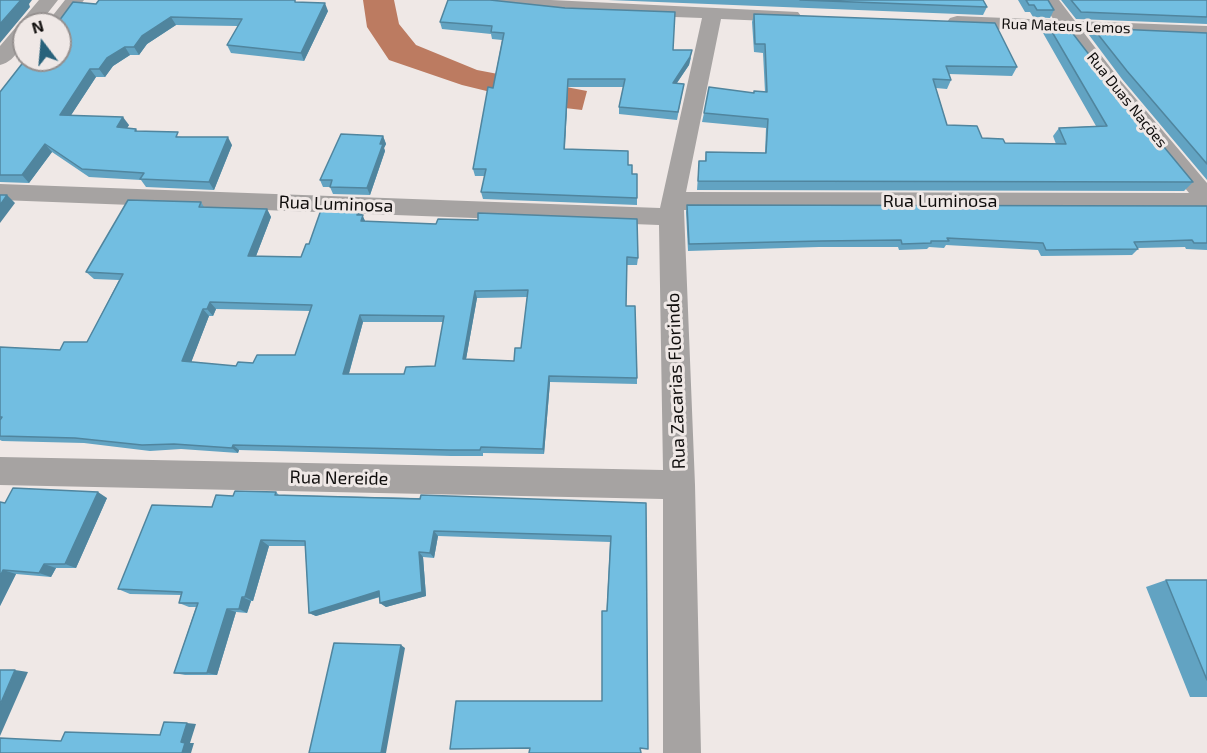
<!DOCTYPE html>
<meta charset="utf-8">
<style>
body{margin:0}
#map{position:relative;width:1207px;height:753px;overflow:hidden;background:#efe8e6;font-family:"Exo 2",sans-serif}
canvas{display:block}
.north{position:absolute;left:12px;top:12px;width:60px;height:60px;box-sizing:border-box;background:#efe8e6;border:2px solid #95908f;border-radius:50%;rotate:344deg;font-size:16px;font-weight:700;line-height:24px;text-align:center;color:#0f0d0c}
.north::after{content:'';display:block;margin:auto;width:21px;height:27px;background:#28627b;clip-path:polygon(50% 0,100% 100%,50% 72%,0 100%)}
</style>
<div id="map">
<canvas width="1207" height="753"></canvas>
<div class="north">N</div>
</div>
<script>
const context = document.querySelector('canvas').getContext('2d');
context.lineJoin = 'round';
function paint(path, color) { context.fillStyle = color; context.fill(path, 'evenodd'); }
function strokePath(path, color, width, dash) { context.strokeStyle = color; context.lineWidth = width; context.lineCap = dash ? 'butt' : 'round'; context.setLineDash(dash || []); context.stroke(path); }
function write(font, color, halo, rows, align = 'center') {
  context.font = font + ' "Exo 2",sans-serif'; context.lineWidth = 6; context.setLineDash([]); context.textBaseline = 'middle'; context.strokeStyle = halo; context.fillStyle = color; for (const [text, x, y, turn = 0] of rows) {
    context.save(); context.translate(x, y); context.rotate((+turn || 0) * Math.PI / 180); context.textAlign = isNaN(turn) ? turn : align; if (halo) context.strokeText(text, 0, 0); context.fillText(text, 0, 0); context.restore();
  }
}
paint(new Path2D(`
 M 363,0 L 394,0 L 399,24 L 416,45 L 477,70 L 587,91 L 582,110 L 548,106 L 462,85 L 389,60 L 367,27 Z`), '#bc7b61');
paint(new Path2D(`
 M 39,0 L 58,0 L 39,24 L 24,24 C 24,40 18,61 0,65 L 0,46 Z
 M 65,0 L 84,0 L 63,28 L 60,29 L 60,24 L 46,24 Z
 M 484,0 L 551,0 L 798,12 L 801,16 L 798,20 L 791,22 L 721,19 L 686,192 L 1189,193 L 1106,90 L 1063,32 L 957,28 L 950,26 L 947,22 L 950,18 L 957,16 L 1054,20 L 1040,0 L 1059,0 L 1075,21 L 1207,26 L 1207,38 L 1084,33 L 1120,80 L 1207,183 L 1207,211 L 684,210 L 695,485 L 701,753 L 663,753 L 663,499 L 0,485 L 0,457 L 663,470 L 659,225 L 0,200 L 0,184 L 660,208 L 702,18 L 565,13 L 493,6 L 486,4 Z`), '#a6a3a2');
paint(new Path2D(`
 M 448,0 L 673,50 L 691,58 L 689,65 L 677,83 L 684,84 L 677,120 L 619,114 L 619,107 L 623,87 L 568,87 L 565,149 L 628,165 L 632,174 L 637,198 L 637,205 L 483,199 L 481,192 L 485,176 L 475,176 L 473,169 L 493,88 L 502,40 L 492,39 L 491,34 L 442,29 L 440,22 Z
 M 608,0 L 983,0 L 987,7 L 983,15 Z
 M 1018,0 L 1048,0 L 1054,10 L 1050,18 L 1033,17 L 1030,12 L 1025,12 Z
 M 1061,0 L 1207,0 L 1207,24 L 1076,19 Z
 M 301,2 L 328,11 L 304,61 L 231,53 L 227,45 L 238,26 L 176,25 L 147,44 L 139,55 L 130,55 L 113,66 L 105,77 L 96,77 L 71,115 L 129,125 L 127,128 L 136,129 L 138,132 L 182,137 L 232,145 L 214,190 L 146,187 L 141,180 L 89,177 L 52,152 L 29,183 L 0,182 L 0,92 L 59,21 L 96,4 Z
 M 754,14 L 1017,67 L 1012,76 L 949,74 L 951,80 L 947,89 L 936,88 L 947,125 L 982,138 L 1005,143 L 1056,144 L 1053,136 L 1059,128 L 1096,126 L 1043,33 L 1048,25 L 1111,83 L 1193,182 L 1184,191 L 697,190 L 699,161 L 705,161 L 706,152 L 765,153 L 766,128 L 702,122 L 704,113 L 753,93 L 765,92 L 763,53 L 754,52 L 752,22 Z
 M 1093,28 L 1207,33 L 1207,180 L 1122,79 L 1089,35 Z
 M 383,136 L 386,144 L 384,148 L 385,151 L 370,195 L 333,194 L 330,187 L 323,187 L 320,180 Z
 M 201,202 L 204,207 L 267,209 L 271,217 L 256,256 L 301,257 L 309,244 L 359,208 L 365,221 L 638,258 L 637,265 L 627,265 L 626,306 L 637,378 L 637,384 L 550,382 L 544,454 L 483,453 L 483,456 L 451,456 L 239,450 L 238,453 L 181,449 L 150,451 L 84,443 L 2,441 L 0,440 L 0,347 L 60,350 L 87,342 L 119,280 L 94,279 L 86,272 ZM 527,297 L 521,348 L 514,361 L 466,359 L 477,298 ZM 216,309 L 310,311 L 295,355 L 236,366 L 191,362 L 209,316 L 213,316 ZM 363,322 L 443,322 L 435,366 L 404,374 L 349,374 Z
 M 687,205 L 1207,206 L 1207,250 L 1186,249 L 1185,247 L 1138,248 L 1138,249 L 1132,255 L 1041,256 L 1038,250 L 946,245 L 944,248 L 929,247 L 927,249 L 899,250 L 898,247 L 819,247 L 688,251 L 686,212 Z
 M 276,492 L 279,495 L 646,503 L 648,749 L 450,749 L 602,701 L 610,542 L 438,536 L 434,558 L 423,557 L 426,596 L 386,607 L 380,603 L 380,597 L 316,616 L 309,613 L 305,546 L 269,546 L 253,601 L 251,601 L 247,613 L 236,612 L 217,675 L 185,675 L 174,673 L 196,607 L 189,607 L 179,603 L 181,595 L 130,594 L 118,589 L 212,507 L 233,496 Z
 M 107,498 L 76,568 L 56,568 L 51,577 L 16,574 L 0,606 L 5,503 Z
 M 1166,580 L 1207,580 L 1207,697 L 1190,697 L 1146,587 Z`), '#62a3c2');
paint(new Path2D(`
 M 21,0 L 32,0 L 29,4 L 30,7 L 0,43 L 0,24 Z
 M 325,3 L 328,11 L 304,61 L 301,53 Z
 M 171,17 L 176,25 L 147,44 L 139,55 L 134,47 L 142,36 Z
 M 125,47 L 130,55 L 113,66 L 105,77 L 99,69 L 107,58 Z
 M 692,50 L 689,65 L 672,90 L 673,83 Z
 M 90,69 L 96,77 L 66,123 L 60,115 Z
 M 568,79 L 568,87 L 564,157 L 564,149 Z
 M 123,117 L 129,125 L 123,135 L 117,127 Z
 M 383,136 L 386,144 L 384,148 L 385,151 L 370,195 L 367,188 Z
 M 228,137 L 232,145 L 214,190 L 209,182 Z
 M 45,144 L 52,152 L 29,183 L 22,175 Z
 M 7,195 L 15,203 L 0,223 L 0,205 Z
 M 359,208 L 366,223 L 364,228 L 357,215 Z
 M 267,209 L 271,217 L 253,264 L 248,256 Z
 M 475,291 L 477,298 L 465,365 L 463,359 Z
 M 210,302 L 216,309 L 213,316 L 207,309 Z
 M 203,309 L 209,316 L 189,368 L 182,361 Z
 M 360,315 L 363,322 L 347,380 L 343,374 Z
 M 549,376 L 550,382 L 544,454 L 543,449 Z
 M 233,445 L 239,450 L 238,453 L 232,448 Z
 M 98,492 L 107,498 L 76,568 L 65,564 Z
 M 434,531 L 438,536 L 434,558 L 430,553 Z
 M 261,540 L 269,546 L 253,601 L 245,597 Z
 M 419,552 L 423,557 L 426,596 L 386,607 L 380,603 Z
 M 44,564 L 56,568 L 51,577 L 39,573 Z
 M 3,570 L 16,574 L 0,606 L 0,577 Z
 M 379,591 L 385,595 L 316,616 L 309,613 Z
 M 242,597 L 251,601 L 247,613 L 239,609 Z
 M 227,609 L 236,612 L 217,675 L 207,673 Z
 M 401,645 L 405,648 L 386,753 L 381,753 Z
 M 15,670 L 28,672 L 0,736 L 0,705 Z
 M 187,723 L 196,724 L 190,743 L 194,743 L 191,753 L 182,753 L 181,742 Z`), '#50859e');
const building = new Path2D(`
 M 0,0 L 21,0 L 0,24 Z
 M 99,0 L 295,0 L 295,2 L 325,3 L 301,53 L 227,45 L 242,19 L 171,17 L 142,36 L 134,47 L 125,47 L 107,58 L 99,69 L 90,69 L 60,115 L 123,117 L 117,127 L 136,129 L 135,131 L 178,132 L 176,137 L 228,137 L 209,182 L 140,179 L 144,173 L 82,169 L 45,144 L 22,175 L 0,175 L 0,92 L 25,60 L 60,60 L 60,24 L 53,24 L 59,21 L 73,2 L 96,4 Z
 M 448,0 L 490,0 L 565,8 L 675,12 L 673,50 L 692,50 L 690,57 L 673,83 L 684,84 L 678,112 L 619,107 L 625,79 L 568,79 L 564,149 L 628,151 L 628,165 L 632,165 L 632,174 L 637,174 L 637,198 L 481,192 L 486,169 L 473,169 L 488,87 L 493,88 L 504,33 L 491,32 L 492,26 L 440,22 Z
 M 800,0 L 983,0 L 987,7 Z
 M 1026,0 L 1048,0 L 1054,10 L 1037,10 L 1034,5 L 1029,5 Z
 M 1071,0 L 1207,0 L 1207,17 L 1081,12 Z
 M 754,14 L 995,23 L 1017,67 L 946,66 L 951,80 L 933,79 L 947,125 L 977,126 L 982,138 L 1003,139 L 1005,143 L 1066,144 L 1059,128 L 1107,126 L 1048,25 L 1067,26 L 1111,83 L 1193,182 L 698,181 L 699,161 L 706,161 L 706,152 L 766,153 L 768,119 L 704,113 L 709,87 L 754,93 L 754,91 L 767,92 L 765,44 L 755,44 Z
 M 1093,28 L 1207,33 L 1207,164 L 1127,71 Z
 M 341,134 L 383,136 L 380,144 L 383,144 L 367,188 L 330,187 L 332,180 L 320,180 Z
 M 0,195 L 7,195 L 0,205 Z
 M 128,200 L 201,202 L 199,207 L 267,209 L 248,256 L 301,257 L 306,244 L 309,244 L 322,207 L 359,208 L 357,215 L 363,215 L 361,221 L 436,224 L 438,219 L 478,220 L 478,213 L 637,219 L 638,258 L 627,257 L 626,306 L 635,306 L 637,378 L 549,376 L 543,449 L 481,447 L 480,450 L 449,450 L 233,445 L 232,448 L 174,444 L 142,445 L 75,438 L 0,436 L 0,420 L 2,417 L 0,417 L 0,347 L 60,350 L 64,342 L 87,342 L 123,274 L 86,272 ZM 528,290 L 521,348 L 515,348 L 514,361 L 463,359 L 475,291 ZM 210,302 L 312,305 L 295,355 L 257,355 L 253,363 L 238,362 L 236,366 L 182,361 L 203,309 L 207,309 ZM 360,315 L 444,316 L 435,366 L 406,367 L 404,374 L 343,374 Z
 M 687,205 L 1207,206 L 1207,243 L 1194,243 L 1192,240 L 1134,242 L 1138,249 L 1046,250 L 1043,243 L 947,238 L 949,241 L 931,241 L 931,243 L 902,244 L 901,240 L 821,241 L 689,244 Z
 M 13,488 L 98,492 L 65,564 L 44,564 L 39,573 L 3,570 L 0,577 L 0,502 L 5,503 Z
 M 235,491 L 276,492 L 275,495 L 420,499 L 421,495 L 646,503 L 648,749 L 640,748 L 641,753 L 529,753 L 530,748 L 450,749 L 456,701 L 602,701 L 602,611 L 607,611 L 611,536 L 434,531 L 430,553 L 419,552 L 422,592 L 380,603 L 379,591 L 309,613 L 305,541 L 261,540 L 245,597 L 242,597 L 239,609 L 227,609 L 207,673 L 174,673 L 198,603 L 179,603 L 182,592 L 118,589 L 152,505 L 212,507 L 216,495 L 233,496 Z
 M 1166,580 L 1207,580 L 1207,680 Z
 M 334,643 L 401,645 L 381,753 L 309,753 Z
 M 0,670 L 15,670 L 0,705 Z
 M 164,722 L 187,723 L 181,742 L 185,743 L 182,753 L 0,753 L 0,738 L 61,741 L 65,732 L 160,735 Z`);
paint(building, '#72bee1');
strokePath(building, '#50859e', 1.5);
write('15px', '#0f0d0c', '#efe8e6', [
 ["Rua Mateus Lemos",1066,26,2],
 ["Rua Duas Nações",1127,100,51]
]);
write('18px', '#0f0d0c', '#efe8e6', [
 ["Rua Luminosa",940,201],
 ["Rua Luminosa",336,204,2],
 ["Rua Zacarias Florindo",676,381,-92],
 ["Rua Nereide",339,478,1]
]);
</script>
